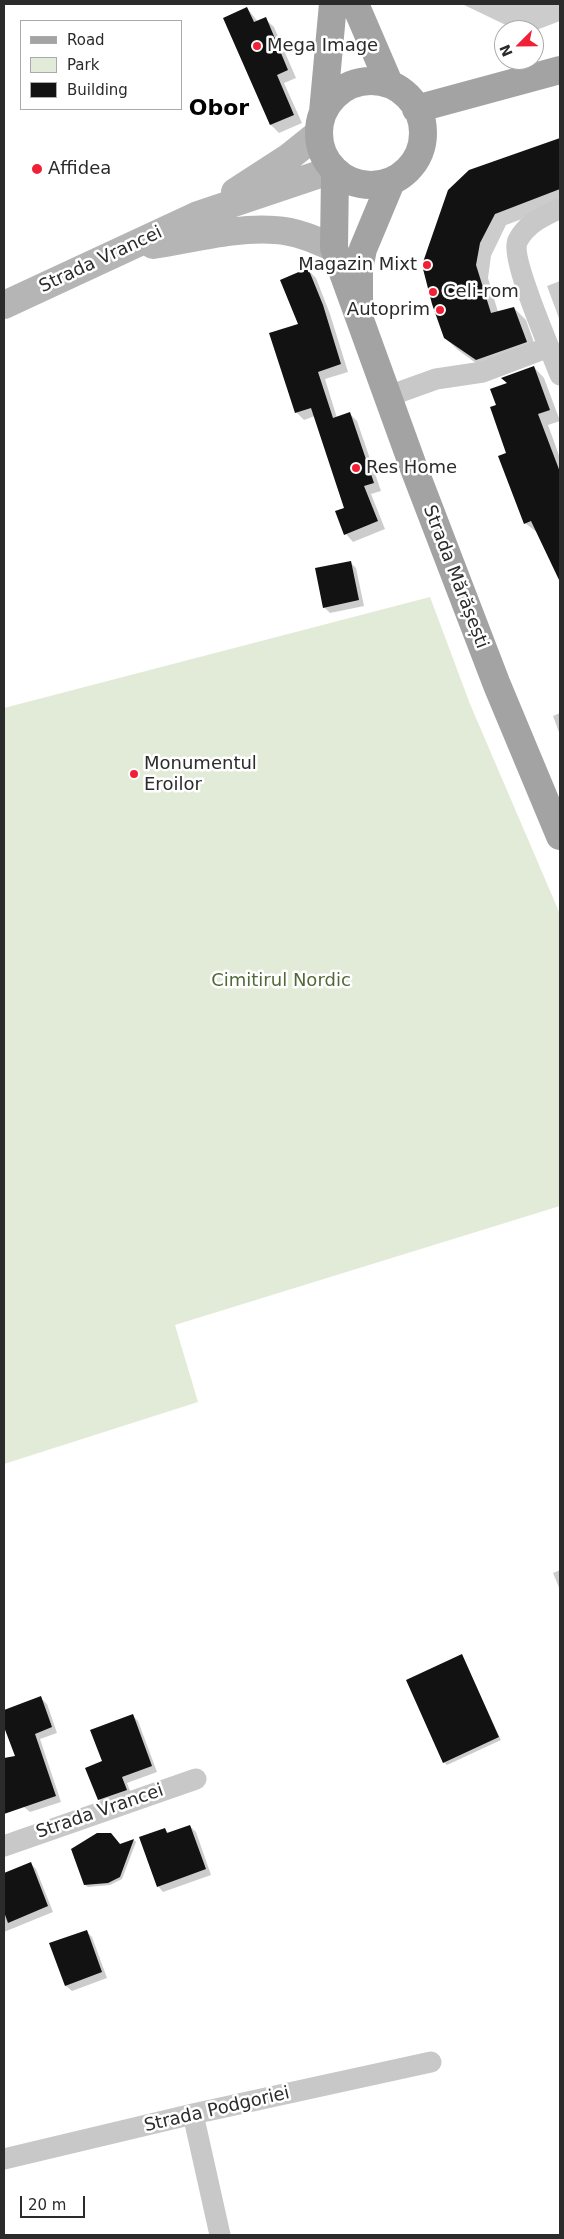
<!DOCTYPE html>
<meta charset="utf-8">
<style>
body{margin:0}
#map{position:relative;width:564px;height:2239px;overflow:hidden;background:#fff;font-family:"DejaVu Sans",sans-serif}
canvas{display:block}
.frame{position:absolute;inset:0;border:5px solid #2b2b2b;pointer-events:none}
.legend{position:absolute;left:20px;top:20px;width:162px;height:90px;box-sizing:border-box;background:#fff;border:1px solid #aaa;margin:0;padding:6px 9px;list-style:none;font-size:15px;color:#2b2b2b}
.legend li{display:flex;align-items:center;gap:10px;height:25px}
.legend b{width:25px;border:1px solid #aaa}
.north{position:absolute;left:494px;top:20px;width:50px;height:50px;box-sizing:border-box;background:#fff;border:1px solid #aaa;border-radius:50%;rotate:247deg;font-size:14px;font-weight:700;line-height:20px;text-align:center;color:#2b2b2b}
.north::after{content:'';display:block;margin:auto;width:18px;height:22px;background:#f02037;clip-path:polygon(50% 0,100% 100%,50% 72%,0 100%)}
.scale{position:absolute;left:20px;top:2196px;width:65px;height:22px;box-sizing:border-box;border:2px solid #2b2b2b;border-top:0;padding-left:6px;font-size:15px;line-height:18px;white-space:nowrap;color:#2b2b2b;-webkit-text-stroke:4px #fff;paint-order:stroke}
</style>
<div id="map">
<canvas width="564" height="2239"></canvas>
<div class="frame"></div>
<ul class="legend">
<li><b style="height:6px;background:#a3a3a3"></b>Road</li>
<li><b style="height:14px;background:#e2ebd7"></b>Park</li>
<li><b style="height:14px;background:#121212"></b>Building</li>
</ul>
<div class="north">N</div>
<div class="scale">20 m</div>
</div>
<script>
const context = document.querySelector('canvas').getContext('2d');
context.lineJoin = 'round';
function paint(path, color) { context.fillStyle = color; context.fill(path, 'evenodd'); }
function strokePath(path, color, width, dash) { context.strokeStyle = color; context.lineWidth = width; context.lineCap = dash ? 'butt' : 'round'; context.setLineDash(dash || []); context.stroke(path); }
function write(font, color, halo, rows, align = 'center') {
  context.font = font + ' "DejaVu Sans",sans-serif'; context.lineWidth = 5; context.setLineDash([]); context.textBaseline = 'middle'; context.strokeStyle = halo; context.fillStyle = color; for (const [text, x, y, turn = 0] of rows) {
    context.save(); context.translate(x, y); context.rotate((+turn || 0) * Math.PI / 180); context.textAlign = isNaN(turn) ? turn : align; if (halo) context.strokeText(text, 0, 0); context.fillText(text, 0, 0); context.restore();
  }
}
paint(new Path2D(`
 M 430,597 L 470,704 L 560,914 L 560,1206 L 175,1325 L 198,1402 L 4,1464 L 4,708 Z`), '#e2ebd7');
paint(new Path2D(`
 M 462,4 L 560,4 L 560,21 L 534,31 L 512,28 Z
 M 247,8 L 258,22 L 265,19 L 274,27 L 296,78 L 284,83 L 302,123 L 279,133 L 271,125 L 224,18 Z
 M 560,139 L 560,205 L 506,225 L 491,256 L 488,278 L 498,312 L 514,308 L 526,320 L 538,354 L 488,372 L 458,350 L 445,338 L 470,172 Z
 M 308,270 L 316,278 L 330,314 L 348,372 L 325,379 L 337,418 L 349,413 L 357,421 L 381,491 L 371,494 L 385,529 L 353,542 L 346,534 L 346,508 L 315,416 L 304,420 L 296,412 L 299,325 Z
 M 560,281 L 560,321 L 547,286 Z
 M 534,367 L 544,378 L 560,421 L 548,425 L 560,458 L 560,579 L 538,533 L 525,523 L 498,406 L 508,384 Z
 M 350,562 L 356,568 L 364,606 L 330,613 L 324,607 Z
 M 560,713 L 560,735 L 553,716 Z
 M 560,1570 L 560,1590 L 553,1573 Z
 M 462,1656 L 501,1740 L 447,1765 L 444,1762 Z
 M 41,1698 L 47,1704 L 57,1733 L 40,1739 L 61,1802 L 30,1812 L 24,1807 L 20,1768 L 4,1723 L 4,1711 Z
 M 133,1716 L 138,1721 L 157,1772 L 127,1783 L 132,1796 L 104,1805 L 99,1799 L 104,1762 Z
 M 190,1826 L 196,1832 L 211,1875 L 163,1892 L 158,1886 L 165,1829 L 169,1834 Z
 M 134,1840 L 136,1842 L 122,1879 L 110,1885 L 88,1887 L 85,1885 L 120,1845 Z
 M 30,1863 L 36,1869 L 53,1912 L 4,1932 L 4,1874 Z
 M 86,1931 L 92,1937 L 107,1978 L 72,1991 L 66,1986 Z`), '#0003');
paint(new Path2D(`
 M 247,7 L 254,22 L 266,17 L 288,70 L 277,75 L 294,115 L 270,125 L 223,18 Z
 M 560,138 L 560,189 L 495,214 L 480,243 L 476,265 L 491,313 L 514,307 L 527,342 L 476,360 L 444,338 L 432,304 L 422,265 L 448,190 L 469,170 Z
 M 308,268 L 323,305 L 341,364 L 318,372 L 333,418 L 350,412 L 374,483 L 364,486 L 378,521 L 344,535 L 335,511 L 344,508 L 311,408 L 295,413 L 269,333 L 298,324 L 280,280 Z
 M 534,366 L 550,410 L 538,414 L 560,472 L 560,582 L 531,521 L 524,524 L 498,456 L 506,453 L 490,407 L 496,405 L 490,389 L 507,383 L 501,378 Z
 M 351,561 L 359,600 L 323,608 L 315,568 Z
 M 462,1654 L 499,1737 L 443,1763 L 406,1680 Z
 M 41,1696 L 52,1727 L 35,1734 L 56,1796 L 4,1814 L 4,1758 L 15,1756 L 4,1727 L 4,1710 Z
 M 133,1714 L 152,1766 L 122,1777 L 127,1790 L 98,1800 L 85,1768 L 102,1761 L 90,1730 Z
 M 190,1825 L 206,1869 L 157,1887 L 139,1837 L 165,1828 L 167,1833 Z
 M 97,1833 L 111,1833 L 120,1844 L 134,1839 L 120,1877 L 108,1883 L 84,1885 L 71,1849 Z
 M 31,1862 L 48,1906 L 8,1923 L 4,1912 L 4,1873 Z
 M 87,1930 L 102,1972 L 65,1986 L 49,1943 Z`), '#121212');
strokePath(new Path2D(`
 M 560,208 C 543,217 528,222 518,240 C 509,257 552,353 560,375
 M 386,397 L 436,379 L 483,372 L 549,347
 M 4,1846 L 196,1779
 M 193,2114 L 220,2235
 M 4,2159 L 193,2114 L 431,2062`), '#c8c8c8', 21);
strokePath(new Path2D(`
 M 235,192 L 289,157 L 319,133
 M 153,245 C 193,239 235,227 275,230 C 296,231 316,240 334,248
 M 4,305 L 198,215 L 332,170`), '#b5b5b5', 28);
strokePath(new Path2D(`
 M 355,4 L 389,83
 M319 133a52 52 0 1 1 104 0a52 52 0 1 1-104 0Z
 M 416,109 L 560,70
 M 323,112 L 333,4
 M 335,173 L 334,248 L 413,466 L 497,685 L 560,836
 M 359,301 L 359,269 L 363,249 L 391,182`), '#a3a3a3', 28);
for (const [x, y, r, color] of [
 [257,46,5,"#f02037"],
 [37,169,6,"#f02037"],
 [427,265,5,"#f02037"],
 [433,292,5,"#f02037"],
 [440,310,5,"#f02037"],
 [356,468,5,"#f02037"],
 [134,774,5,"#f02037"]
]) { const dot = new Path2D(); dot.arc(x, y, r, 0, 2 * Math.PI); context.fillStyle = color; context.fill(dot); strokePath(dot, '#fff', 2); }
write('18px', '#2b2b2b', '#fff', [
 ["Mega Image",267,46],
 ["Affidea",48,169],
 ["Magazin Mixt",417,265,"right"],
 ["Celi-rom",443,292],
 ["Autoprim",430,310,"right"],
 ["Res Home",366,468],
 ["Monumentul",144,764],
 ["Eroilor",144,785]
], 'left');
write('18px', '#2b2b2b', '#fff', [
 ["Strada Vrancei",101,260,-25],
 ["Strada Mărășești",455,577,69],
 ["Strada Vrancei",100,1812,-19],
 ["Strada Podgoriei",217,2110,-13]
]);
write('18px', '#506937', '#fff', [
 ["Cimitirul Nordic",281,981]
]);
write('bold 22px', '#000', '#fff', [
 ["Obor",219,109]
]);
</script>
